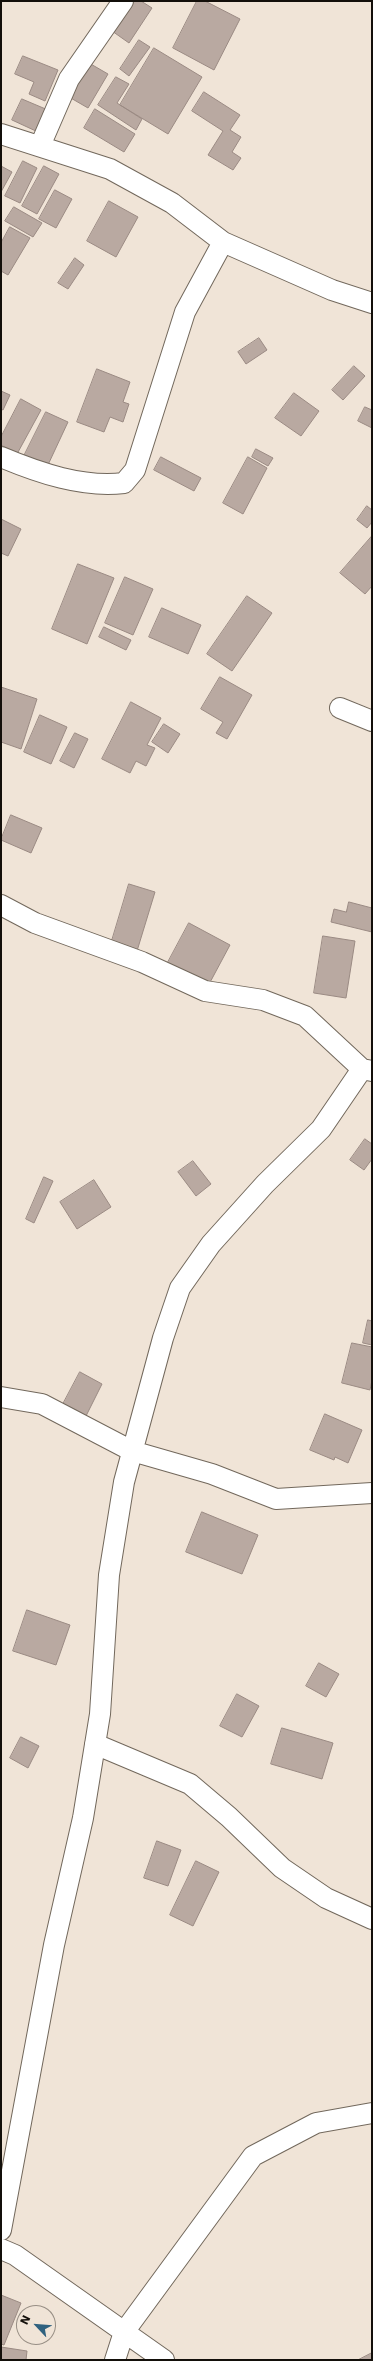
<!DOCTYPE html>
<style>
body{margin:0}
#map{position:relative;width:373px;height:2361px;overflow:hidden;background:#f0e4d7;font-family:"DejaVu Sans",sans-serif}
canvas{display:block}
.frame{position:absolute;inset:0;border:2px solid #130f0a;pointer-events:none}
.north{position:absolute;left:16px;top:2305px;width:40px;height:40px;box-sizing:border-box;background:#f0e4d7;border:1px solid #988f85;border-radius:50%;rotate:296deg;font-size:11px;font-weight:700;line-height:16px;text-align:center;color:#130f0a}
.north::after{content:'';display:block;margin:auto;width:14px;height:18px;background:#30627f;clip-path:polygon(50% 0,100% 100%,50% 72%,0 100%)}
</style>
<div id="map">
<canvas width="373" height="2361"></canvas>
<div class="frame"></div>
<div class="north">N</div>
</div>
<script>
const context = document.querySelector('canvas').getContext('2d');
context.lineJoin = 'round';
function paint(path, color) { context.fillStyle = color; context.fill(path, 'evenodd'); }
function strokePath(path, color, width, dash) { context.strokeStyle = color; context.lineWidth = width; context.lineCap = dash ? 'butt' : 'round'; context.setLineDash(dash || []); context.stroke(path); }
const building = new Path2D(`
 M 131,1 L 141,1 L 152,8 L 129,43 L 112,31 Z
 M 197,1 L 205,1 L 240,19 L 214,70 L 173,48 Z
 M 139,40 L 150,47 L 129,76 L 120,69 Z
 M 154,48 L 202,77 L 168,134 L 120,105 Z
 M 23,56 L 58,70 L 45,101 L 29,94 L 34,82 L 15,74 Z
 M 89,63 L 108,74 L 88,108 L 69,97 Z
 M 116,77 L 129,84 L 117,103 L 142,119 L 136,130 L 98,105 Z
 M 204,92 L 240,115 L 230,130 L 241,137 L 232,152 L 241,158 L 233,170 L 208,155 L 223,131 L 192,111 Z
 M 22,99 L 48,110 L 38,132 L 12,120 Z
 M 95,109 L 135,134 L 124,152 L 84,128 Z
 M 23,161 L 37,168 L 20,203 L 5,196 Z
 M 1,166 L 12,172 L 1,192 Z
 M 44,166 L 59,174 L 37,214 L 22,206 Z
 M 55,190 L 72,199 L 56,228 L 39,219 Z
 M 109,201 L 138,217 L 116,257 L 87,241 Z
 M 14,207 L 42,223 L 33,237 L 5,221 Z
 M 10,227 L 30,238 L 8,275 L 1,271 L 1,243 Z
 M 75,258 L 84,265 L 68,289 L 58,283 Z
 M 259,338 L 267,350 L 246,364 L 238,352 Z
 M 354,366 L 365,376 L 343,400 L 332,390 Z
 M 97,369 L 130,382 L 123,402 L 129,404 L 123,422 L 110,417 L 104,432 L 77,422 Z
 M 1,391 L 10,395 L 3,410 L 1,409 Z
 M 294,393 L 319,411 L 301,436 L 275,418 Z
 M 21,399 L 41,410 L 17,454 L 1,445 L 1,437 Z
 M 365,407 L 372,410 L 372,428 L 358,421 Z
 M 46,412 L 68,422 L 47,467 L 24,456 Z
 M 256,449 L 273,458 L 268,466 L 252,457 Z
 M 161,457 L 201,478 L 194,491 L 154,470 Z
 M 248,457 L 267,468 L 243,514 L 223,503 Z
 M 367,506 L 372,510 L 372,522 L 367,528 L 357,520 Z
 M 1,519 L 21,529 L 8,556 L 1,553 Z
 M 372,536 L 372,586 L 365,594 L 340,573 Z
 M 78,564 L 114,578 L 87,644 L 52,629 Z
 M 125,577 L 153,589 L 133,635 L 105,623 Z
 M 247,596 L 272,613 L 232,671 L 207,654 Z
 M 162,608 L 201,625 L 188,654 L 149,637 Z
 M 104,627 L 131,640 L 126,650 L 99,637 Z
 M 220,677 L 252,695 L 227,739 L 216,733 L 223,722 L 201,709 Z
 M 1,687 L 37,699 L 21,749 L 1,742 Z
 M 131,702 L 161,718 L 147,745 L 155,748 L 146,766 L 136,761 L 130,773 L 102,759 Z
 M 40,715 L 67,727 L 51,764 L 24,752 Z
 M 164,724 L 180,734 L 168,753 L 152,742 Z
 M 75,733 L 88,739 L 74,768 L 60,761 Z
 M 11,815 L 42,828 L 31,853 L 1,840 Z
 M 129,884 L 155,892 L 137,951 L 111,944 Z
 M 349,902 L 372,908 L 372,932 L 331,922 L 334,909 L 346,912 Z
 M 189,923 L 230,945 L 207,988 L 166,966 Z
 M 323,936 L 355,941 L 346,998 L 314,993 Z
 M 365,1139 L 372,1144 L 372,1159 L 364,1170 L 350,1160 Z
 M 193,1161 L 211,1184 L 196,1196 L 178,1172 Z
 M 44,1177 L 53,1181 L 34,1223 L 26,1219 Z
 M 94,1180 L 111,1207 L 77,1229 L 60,1202 Z
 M 368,1320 L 372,1321 L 372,1345 L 363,1343 Z
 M 352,1343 L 372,1347 L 372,1380 L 370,1390 L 342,1383 Z
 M 80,1372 L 102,1384 L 85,1418 L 62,1406 Z
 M 325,1414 L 362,1430 L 348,1463 L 335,1457 L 334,1460 L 310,1450 Z
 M 202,1512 L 258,1535 L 242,1574 L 186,1552 Z
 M 27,1610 L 70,1625 L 56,1665 L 13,1651 Z
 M 319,1663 L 339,1674 L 326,1697 L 306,1686 Z
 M 237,1694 L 259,1706 L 242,1737 L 220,1726 Z
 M 282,1728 L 333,1743 L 322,1779 L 271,1764 Z
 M 21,1737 L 39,1746 L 28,1768 L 10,1758 Z
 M 157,1841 L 181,1850 L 168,1886 L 144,1878 Z
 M 196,1861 L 219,1872 L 193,1926 L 170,1915 Z
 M 1,2295 L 21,2303 L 4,2345 L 1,2344 Z
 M 1,2347 L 27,2351 L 26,2360 L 1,2360 Z
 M 372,2353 L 372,2360 L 358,2360 Z`);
paint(building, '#b9a9a1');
strokePath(building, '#9a8a83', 1);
const street = new Path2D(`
 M 1,134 L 110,169 L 172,203 L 223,242 L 332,290 L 372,303
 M 40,146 L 69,79 L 123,1
 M 1,457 C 39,473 83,488 124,483 L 135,470 L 185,312 L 223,242
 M 340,708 L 372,721
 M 1,905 L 35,923 L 142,962 L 205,991 L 263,1000 L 305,1016 L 362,1069 L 372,1071
 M 1,1397 L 42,1404 L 132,1451 L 212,1474 L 276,1499 L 372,1493
 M 95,1744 L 190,1784 L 229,1817 L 282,1868 L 326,1898 L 372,1919
 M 1,2230 L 54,1945 L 83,1818 L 100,1714 L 109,1575 L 124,1482 L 163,1338 L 180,1288 L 211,1244 L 265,1184 L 321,1129 L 362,1069
 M 1,2249 L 15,2255 L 164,2360
 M 115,2360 L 124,2332 L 253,2156 L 316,2123 L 372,2113`);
strokePath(street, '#72685c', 22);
strokePath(street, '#fff', 20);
</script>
